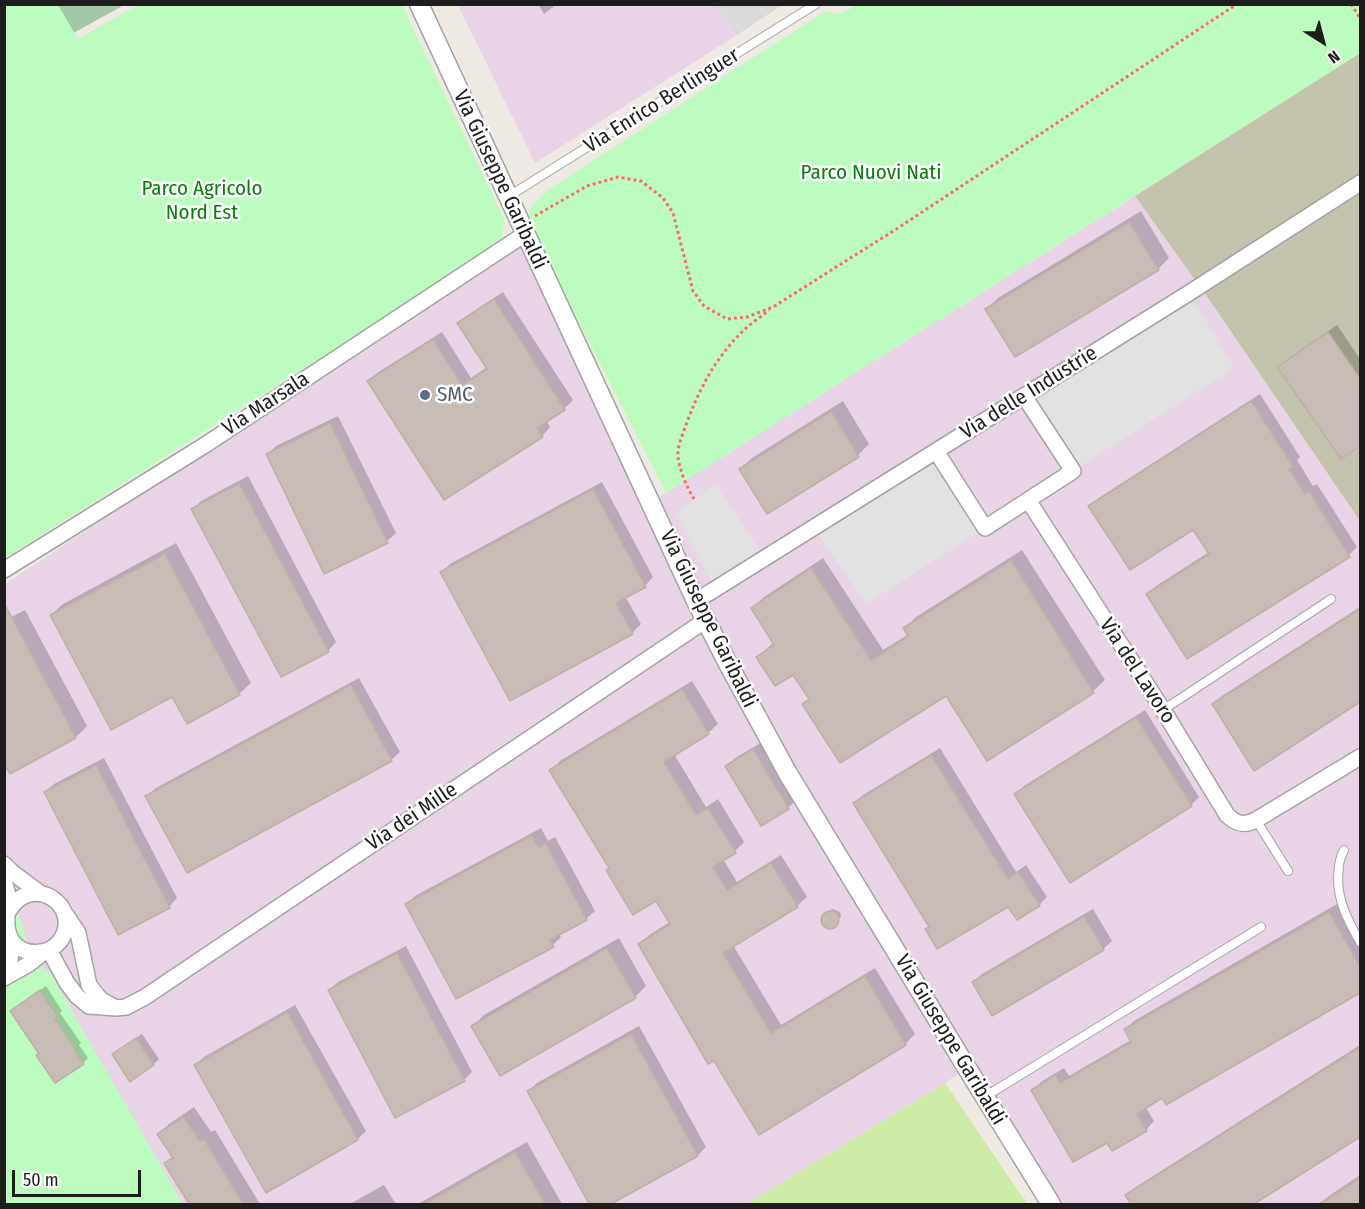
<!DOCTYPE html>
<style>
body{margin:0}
#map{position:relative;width:1365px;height:1209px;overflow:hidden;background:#efeae3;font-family:"Fira Sans Condensed",sans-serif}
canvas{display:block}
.frame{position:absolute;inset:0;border:6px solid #1d1d1d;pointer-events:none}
.north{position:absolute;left:1293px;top:12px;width:60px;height:60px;-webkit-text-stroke:4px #fff;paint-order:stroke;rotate:144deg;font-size:16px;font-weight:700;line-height:24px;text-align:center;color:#1d1d1d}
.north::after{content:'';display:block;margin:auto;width:21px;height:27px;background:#1d1d1d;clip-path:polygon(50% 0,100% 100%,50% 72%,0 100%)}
.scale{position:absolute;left:12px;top:1170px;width:129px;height:27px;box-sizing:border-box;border:3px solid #1d1d1d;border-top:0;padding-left:8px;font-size:18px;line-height:21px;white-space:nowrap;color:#1d1d1d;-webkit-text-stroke:4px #fff;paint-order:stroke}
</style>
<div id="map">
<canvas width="1365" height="1209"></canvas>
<div class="frame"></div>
<div class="north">N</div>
<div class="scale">50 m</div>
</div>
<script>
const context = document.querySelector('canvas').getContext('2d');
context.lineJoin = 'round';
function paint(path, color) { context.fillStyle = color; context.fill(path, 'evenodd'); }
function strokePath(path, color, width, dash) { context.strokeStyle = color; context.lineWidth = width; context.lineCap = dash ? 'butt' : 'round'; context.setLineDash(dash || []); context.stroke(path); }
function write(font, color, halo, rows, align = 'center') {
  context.font = font + ' "Fira Sans Condensed",sans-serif'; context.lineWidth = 5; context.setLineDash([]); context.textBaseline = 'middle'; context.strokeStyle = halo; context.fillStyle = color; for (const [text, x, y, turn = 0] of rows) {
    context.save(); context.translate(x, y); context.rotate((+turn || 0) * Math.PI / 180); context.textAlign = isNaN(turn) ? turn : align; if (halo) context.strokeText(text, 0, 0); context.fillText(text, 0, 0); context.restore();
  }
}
paint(new Path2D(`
 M 716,5 L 782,5 L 737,35 Z`), '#dbdada');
paint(new Path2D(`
 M 458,5 L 716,5 L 737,35 L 535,163 Z
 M 1135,196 L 1206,296 L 1360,521 L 1360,1204 L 1052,1204 L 969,1068 L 747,1204 L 179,1204 L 5,1030 L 5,584 L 525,239 L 648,504 Z`), '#e8d4e6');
paint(new Path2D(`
 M 1360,53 L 1360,521 L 1212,304 L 1135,196 Z`), '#c4c3ae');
paint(new Path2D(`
 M 945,1083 L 1027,1204 L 747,1204 Z`), '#cceca6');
paint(new Path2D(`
 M 42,5 L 124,5 L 61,40 Z`), '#a3c9a7');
paint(new Path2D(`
 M 857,4 L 956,4 L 958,8 L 964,4 L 1360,4 L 1360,53 L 666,493 L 529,224 L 529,209 L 546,191 L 824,12 C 840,14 844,14 857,4 Z
 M 5,5 L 58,5 L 78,39 L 138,5 L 402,5 L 504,219 C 503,233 503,240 493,249 L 5,558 Z
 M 4,893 C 10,903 18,913 22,923 C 29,943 24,963 49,971 L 183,1204 L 5,1204 Z`), '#bdfcbf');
paint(new Path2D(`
 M 1189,293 L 1234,368 L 1073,471 L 1024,396 Z
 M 936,451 L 985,528 L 866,604 L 814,528 Z
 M 716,484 L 765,558 L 716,589 L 675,513 Z`), '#e1e1e1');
paint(new Path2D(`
 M 538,4 L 557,4 L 544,14 Z
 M 1141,211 L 1169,258 L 1158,269 L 987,309 L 998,298 Z
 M 503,292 L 573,400 L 564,409 L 546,420 L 550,427 L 542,436 L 369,381 L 377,373 L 442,332 L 471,378 L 487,367 L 459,323 L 468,315 Z
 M 1337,325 L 1360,359 L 1360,444 L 1342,457 L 1279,367 L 1288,359 Z
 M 1260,394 L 1300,457 L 1297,460 L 1313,486 L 1317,484 L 1357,547 L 1349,555 L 1148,594 L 1156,586 L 1209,552 L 1194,528 L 1090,506 L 1099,498 Z
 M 843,401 L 869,444 L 858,455 L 767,512 L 740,469 L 752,458 Z
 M 338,416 L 396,533 L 387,541 L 325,572 L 268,454 L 276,446 Z
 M 248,476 L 336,642 L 328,651 L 193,509 L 201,501 Z
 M 602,482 L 653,577 L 645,586 L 625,596 L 641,624 L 632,633 L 511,699 L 442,572 L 450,564 Z
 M 176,543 L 251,683 L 239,694 L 173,695 L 51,615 L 63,604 Z
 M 1022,550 L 1105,680 L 1093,691 L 987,758 L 946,694 L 804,704 L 810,698 L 793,673 L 758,657 L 774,642 L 752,608 L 764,597 L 823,558 L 883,650 L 909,634 L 905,628 L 916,617 Z
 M 1360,607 L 1360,700 L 1255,768 L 1214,704 L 1222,696 Z
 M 25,610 L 87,726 L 76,737 L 10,772 L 4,621 Z
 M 359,678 L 400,752 L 391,760 L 147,796 L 156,788 Z
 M 692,681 L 718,724 L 708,733 L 674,754 L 706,807 L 718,799 L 744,842 L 735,851 L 723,859 L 737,882 L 781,855 L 807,897 L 797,906 L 733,945 L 781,1025 L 875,968 L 915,1034 L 905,1044 L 759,1133 L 714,1059 L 640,944 L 649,935 L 670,922 L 657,899 L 610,868 L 551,771 L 560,761 Z
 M 1145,710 L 1199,797 L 1191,805 L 1016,794 L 1024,786 Z
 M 762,742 L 796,800 L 788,808 L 726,767 L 735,758 Z
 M 940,748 L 1016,872 L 1026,865 L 1047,897 L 1039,905 L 1009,905 L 855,803 L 863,795 Z
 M 104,758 L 177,898 L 169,907 L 46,792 L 54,784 Z
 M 541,828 L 548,841 L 555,837 L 595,911 L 586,919 L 559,934 L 561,937 L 553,945 L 406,905 L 415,896 Z
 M 1337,904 L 1360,945 L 1360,992 L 1167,1103 L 1163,1096 L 1145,1106 L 1154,1121 L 1146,1130 L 1107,1141 L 1033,1090 L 1041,1082 L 1064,1068 L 1069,1076 L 1131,1040 L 1125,1030 L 1134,1021 Z
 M 833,909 L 840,912 L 841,916 L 835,926 L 830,927 L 825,925 L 823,920 L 823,917 L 829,911 Z
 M 1093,909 L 1112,941 L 1103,949 L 974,982 L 982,974 Z
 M 619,938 L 646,986 L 635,997 L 473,1026 L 484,1015 Z
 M 406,946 L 472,1072 L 464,1080 L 329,990 L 338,982 Z
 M 46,986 L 62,1011 L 60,1013 L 81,1043 L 79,1045 L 88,1058 L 83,1063 L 40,1054 L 12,1011 L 17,1006 Z
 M 295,1005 L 366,1131 L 358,1139 L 196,1065 L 204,1057 Z
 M 639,1026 L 706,1147 L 698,1155 L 608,1204 L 591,1204 L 529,1091 L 537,1083 Z
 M 142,1034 L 159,1059 L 154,1064 L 131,1079 L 114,1054 L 119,1049 Z
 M 1360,1045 L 1360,1135 L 1251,1204 L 1133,1204 L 1127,1195 L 1136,1187 Z
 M 194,1107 L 211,1132 L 215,1130 L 260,1204 L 191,1204 L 166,1164 L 173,1156 L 159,1134 L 169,1124 Z
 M 527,1142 L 562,1204 L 418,1204 Z
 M 1360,1175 L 1360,1204 L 1320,1204 L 1329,1196 Z
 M 384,1185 L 396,1204 L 350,1204 Z`), '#0003');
const building = new Path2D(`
 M 1129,222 L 1159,270 L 1015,357 L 985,309 Z
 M 494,299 L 565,410 L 537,428 L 543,437 L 444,500 L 367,381 L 433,339 L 462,385 L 487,369 L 457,323 Z
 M 1328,332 L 1360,379 L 1360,446 L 1341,459 L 1277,367 Z
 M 1251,401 L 1293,466 L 1289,469 L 1305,494 L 1309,491 L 1350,557 L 1187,659 L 1146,594 L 1209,554 L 1193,530 L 1130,570 L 1088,506 Z
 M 831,411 L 859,457 L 767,514 L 739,469 Z
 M 330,423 L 388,543 L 324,574 L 266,454 Z
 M 239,483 L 329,652 L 281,677 L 191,509 Z
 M 593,489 L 646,587 L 616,603 L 633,634 L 510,701 L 440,572 Z
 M 165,554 L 240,695 L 187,724 L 172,697 L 111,730 L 50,615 Z
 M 1011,560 L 1094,693 L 987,761 L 946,696 L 840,763 L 802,704 L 809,699 L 793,675 L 775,686 L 756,657 L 774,645 L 751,608 L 811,568 L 871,660 L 908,636 L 903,628 Z
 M 4,603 L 76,738 L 10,774 L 4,764 Z
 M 1360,609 L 1360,702 L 1254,771 L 1212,704 Z
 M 351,685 L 392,761 L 187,873 L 145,796 Z
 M 682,689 L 709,734 L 664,762 L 696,815 L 708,808 L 736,853 L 713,867 L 727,890 L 771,863 L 798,907 L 723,953 L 771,1033 L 865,976 L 906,1045 L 759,1135 L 714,1061 L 708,1064 L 638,944 L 670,924 L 656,901 L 633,915 L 606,870 L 609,868 L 549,770 Z
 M 1136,717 L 1192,806 L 1070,883 L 1014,794 Z
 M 753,749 L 789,809 L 761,826 L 725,766 Z
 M 931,755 L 1008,879 L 1018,872 L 1040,906 L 1017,920 L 1008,907 L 937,949 L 925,929 L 929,927 L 853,803 Z
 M 96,765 L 170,908 L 118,935 L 44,792 Z
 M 532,835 L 539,848 L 546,844 L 587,920 L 550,940 L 554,947 L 456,999 L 405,904 Z
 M821 920a9 9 0 1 1 18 0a9 9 0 1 1-18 0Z
 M 1329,912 L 1360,967 L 1360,993 L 1166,1105 L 1162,1098 L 1137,1114 L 1147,1131 L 1112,1151 L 1107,1143 L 1073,1162 L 1031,1090 L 1056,1075 L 1060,1083 L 1131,1042 L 1124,1029 Z
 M 1084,916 L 1104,950 L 992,1016 L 972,982 Z
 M 607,948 L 636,998 L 500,1076 L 471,1026 Z
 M 397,953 L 465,1081 L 395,1118 L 328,990 Z
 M 40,990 L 58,1017 L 55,1019 L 76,1050 L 75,1051 L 84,1064 L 55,1083 L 36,1055 L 39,1054 L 10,1011 Z
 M 287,1012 L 358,1140 L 266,1193 L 194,1065 Z
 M 631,1034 L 698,1156 L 611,1204 L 589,1204 L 527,1091 Z
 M 136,1038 L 154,1065 L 130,1082 L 112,1054 Z
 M 1360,1047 L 1360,1137 L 1254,1204 L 1131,1204 L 1125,1195 Z
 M 183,1117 L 200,1141 L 204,1139 L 243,1204 L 189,1204 L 164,1163 L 173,1158 L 157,1134 Z
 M 515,1152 L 545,1204 L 424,1204 Z
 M 1360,1178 L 1360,1204 L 1319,1204 Z`);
paint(building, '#c7bcb6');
strokePath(building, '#c1b0a4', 1.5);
const service = new Path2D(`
 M 509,196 L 816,4
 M 1163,710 L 1331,599
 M 1256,820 L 1288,871
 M 1344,850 C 1339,859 1339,866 1338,877 C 1338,903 1348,920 1360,942
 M 986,1096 L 1261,927`);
const minor = new Path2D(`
 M 936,451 L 985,528 L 1073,471 L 1024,396
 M 1028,500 L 1163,710 L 1227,815 C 1236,824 1244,826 1256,820 L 1360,757
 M 4,570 L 205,445 L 525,234
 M 696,601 L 1189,293 L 1360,183
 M 4,864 L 13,873 L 40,893
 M 4,883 C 14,901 0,923 12,941 C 19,950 30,954 41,952 C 49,951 55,947 60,941 C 84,907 32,870 8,912
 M 66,915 L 78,933 L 89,985 L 100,999 L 116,1008
 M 49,950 L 67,983 L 77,996 L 89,1006 L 116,1008 L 126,1007 L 145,997 L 706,620
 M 4,971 C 14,959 11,948 8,934
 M 4,978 L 29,964 L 44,952`);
const tertiary = new Path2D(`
 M 419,4 L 696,601 L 726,660 L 787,772 L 962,1060 L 1051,1204`);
strokePath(service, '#a4a4a4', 10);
strokePath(minor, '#a4a4a4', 18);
strokePath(tertiary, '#a4a4a4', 21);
strokePath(new Path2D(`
 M 1351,4 L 1360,18
 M 535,216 L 587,186 L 618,177 L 641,181 L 663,198 L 673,213 L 693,291 L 704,306 L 727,319 L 747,317 L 773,307 L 898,228 L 1237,4
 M 694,499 C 687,487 679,470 678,456 C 677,447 683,434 686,425 C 699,389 716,357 743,331 C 751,323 761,317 769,310`), '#ff6c64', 3, [3, 3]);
strokePath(service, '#fff', 8);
strokePath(minor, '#fff', 15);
strokePath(tertiary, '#fff', 18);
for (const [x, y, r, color] of [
 [425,395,6,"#5c6f8a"]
]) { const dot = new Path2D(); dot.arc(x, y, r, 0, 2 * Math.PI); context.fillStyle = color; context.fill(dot); strokePath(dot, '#fff', 2); }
write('21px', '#1d1d1d', '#fff', [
 ["Via Enrico Berlinguer",662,101,-32],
 ["Via Giuseppe Garibaldi",500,180,65],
 ["Via delle Industrie",1029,393,-32],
 ["Via Marsala",266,404,-33],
 ["Via Giuseppe Garibaldi",708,619,64],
 ["Via del Lavoro",1137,671,57],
 ["Via dei Mille",412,817,-34],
 ["Via Giuseppe Garibaldi",950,1040,59]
]);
write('21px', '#07800b', '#fff', [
 ["Parco Nuovi Nati",871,173],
 ["Parco Agricolo",202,189],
 ["Nord Est",202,213]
]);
write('21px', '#4e5e75', '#fff', [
 ["SMC",437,395]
], 'left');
</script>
